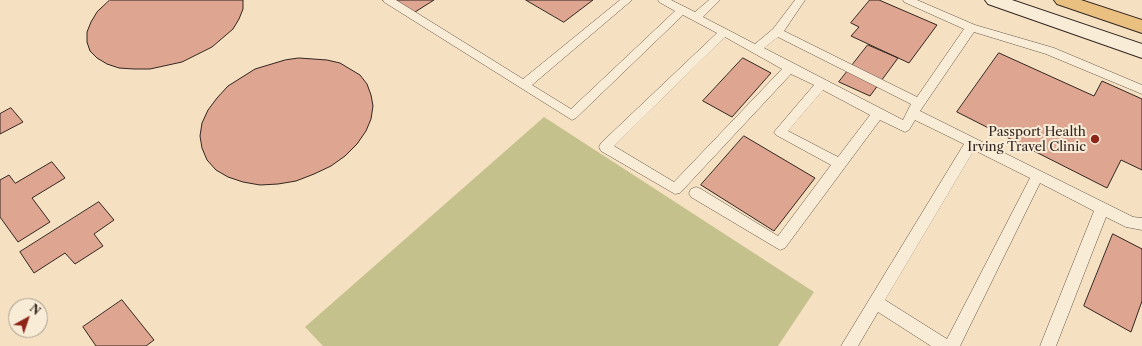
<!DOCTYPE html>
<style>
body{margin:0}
#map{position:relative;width:1142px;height:346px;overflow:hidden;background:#f5e1c1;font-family:"Libre Caslon Text",serif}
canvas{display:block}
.north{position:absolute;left:8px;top:298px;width:40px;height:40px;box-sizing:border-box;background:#f8ecd7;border:1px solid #a99c8e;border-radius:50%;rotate:40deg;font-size:11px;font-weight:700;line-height:16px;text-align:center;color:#322520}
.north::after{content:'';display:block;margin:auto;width:14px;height:18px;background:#8f2418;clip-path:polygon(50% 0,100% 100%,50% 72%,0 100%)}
</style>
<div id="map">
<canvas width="1142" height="346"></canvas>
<div class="north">N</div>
</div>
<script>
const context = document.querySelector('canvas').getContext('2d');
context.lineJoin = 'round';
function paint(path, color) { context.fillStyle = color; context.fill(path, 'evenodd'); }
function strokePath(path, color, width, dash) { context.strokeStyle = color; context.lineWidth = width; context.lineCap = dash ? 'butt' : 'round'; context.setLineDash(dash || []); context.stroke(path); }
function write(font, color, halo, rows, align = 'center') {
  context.font = font + ' "Libre Caslon Text",serif'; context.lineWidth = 4; context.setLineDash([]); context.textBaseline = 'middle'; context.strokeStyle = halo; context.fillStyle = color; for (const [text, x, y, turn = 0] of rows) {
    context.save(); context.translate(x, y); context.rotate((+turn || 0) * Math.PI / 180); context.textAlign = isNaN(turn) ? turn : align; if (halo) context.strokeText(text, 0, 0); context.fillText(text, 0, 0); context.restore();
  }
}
paint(new Path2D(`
 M 544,117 L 814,292 L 778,346 L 323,346 L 305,327 Z`), '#c4c18d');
const building = new Path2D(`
 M 110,0 L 243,0 L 243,9 L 239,19 L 233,29 L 212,47 L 182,62 L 150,69 L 134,69 L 119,68 L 107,64 L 97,58 L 90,51 L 87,42 L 87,32 L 91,22 L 97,12 Z
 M 396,0 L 434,0 L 415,12 Z
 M 526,0 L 593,0 L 564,22 Z
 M 870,0 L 879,0 L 937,25 L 909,63 L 851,36 L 859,27 L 851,23 Z
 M 868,45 L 898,58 L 870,96 L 839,82 Z
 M 999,53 L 1094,96 L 1102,81 L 1142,99 L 1142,170 L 1121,160 L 1107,188 L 957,112 Z
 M 299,58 L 327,60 L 340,63 L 360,75 L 367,84 L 371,95 L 373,106 L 371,119 L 366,131 L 357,144 L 345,156 L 331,166 L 314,174 L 296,181 L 278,184 L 260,185 L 243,182 L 228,177 L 216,170 L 207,160 L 202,148 L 200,136 L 202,123 L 208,110 L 217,98 L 228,86 L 255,69 L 285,60 Z
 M 743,58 L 771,73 L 732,117 L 703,101 Z
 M 11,108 L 23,122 L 0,134 L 0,114 Z
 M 744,136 L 815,178 L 774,231 L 701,185 Z
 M 52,162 L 65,178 L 32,198 L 50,222 L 18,242 L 0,217 L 0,180 L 9,175 L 15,183 Z
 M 99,202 L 114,220 L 94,234 L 103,246 L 75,264 L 65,253 L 34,273 L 20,252 Z
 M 1113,234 L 1142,249 L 1142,301 L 1131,332 L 1084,306 Z
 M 122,300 L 154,340 L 146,346 L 96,346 L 83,327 Z`);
paint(building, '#dea691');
strokePath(building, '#322520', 1);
const lane = new Path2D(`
 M 383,0 L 396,0 L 523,79 L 620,0 L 632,0 L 532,85 L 571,109 L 675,11 L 659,2 L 658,0 L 671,0 L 695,12 L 709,0 L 720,0 L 703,17 L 755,44 L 773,29 L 795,0 L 805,0 L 784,31 L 917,97 L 964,29 L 904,2 L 903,0 L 917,0 L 975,25 L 1054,48 L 1142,85 L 1142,94 L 1046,54 L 974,32 L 920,111 L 1133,217 L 1142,218 L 1142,230 L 1126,227 L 1106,217 L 1056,346 L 1040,346 L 1094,211 L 1040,183 L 960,346 L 931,346 L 878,312 L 858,346 L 841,346 L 964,144 L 915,120 L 909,130 L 905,132 L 880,120 L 785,248 L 780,250 L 691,197 L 689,193 L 691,189 L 696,187 L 701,189 L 778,236 L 831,165 L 776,135 L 774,132 L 814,85 L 791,74 L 680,193 L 675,194 L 601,151 L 599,147 L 601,143 L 717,33 L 683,15 L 576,118 L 572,120 L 384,2 ZM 725,37 L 782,69 L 674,182 L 614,146 ZM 778,37 L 911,104 L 903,120 L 764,48 ZM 823,90 L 870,115 L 838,157 L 788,131 ZM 974,150 L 1030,178 L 947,339 L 885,300 Z`);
const secondary = new Path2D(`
 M 985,0 L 1012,0 L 1142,44 L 1142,58 L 988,4 Z`);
const highway = new Path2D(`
 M 1054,0 L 1081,0 L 1142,20 L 1142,33 L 1057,4 Z`);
strokePath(lane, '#635448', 1);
strokePath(secondary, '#322520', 2);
strokePath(highway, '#322520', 2);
paint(lane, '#f8ecd7');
paint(secondary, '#f8ecd7');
paint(highway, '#eac080');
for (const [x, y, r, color] of [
 [1095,139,5,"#8f2418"]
]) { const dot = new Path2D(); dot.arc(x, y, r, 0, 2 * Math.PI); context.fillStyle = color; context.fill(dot); strokePath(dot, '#f8ecd7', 1.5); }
write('13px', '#322520', '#f8ecd7', [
 ["Passport Health",1086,132],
 ["Irving Travel Clinic",1086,147]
], 'right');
</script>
